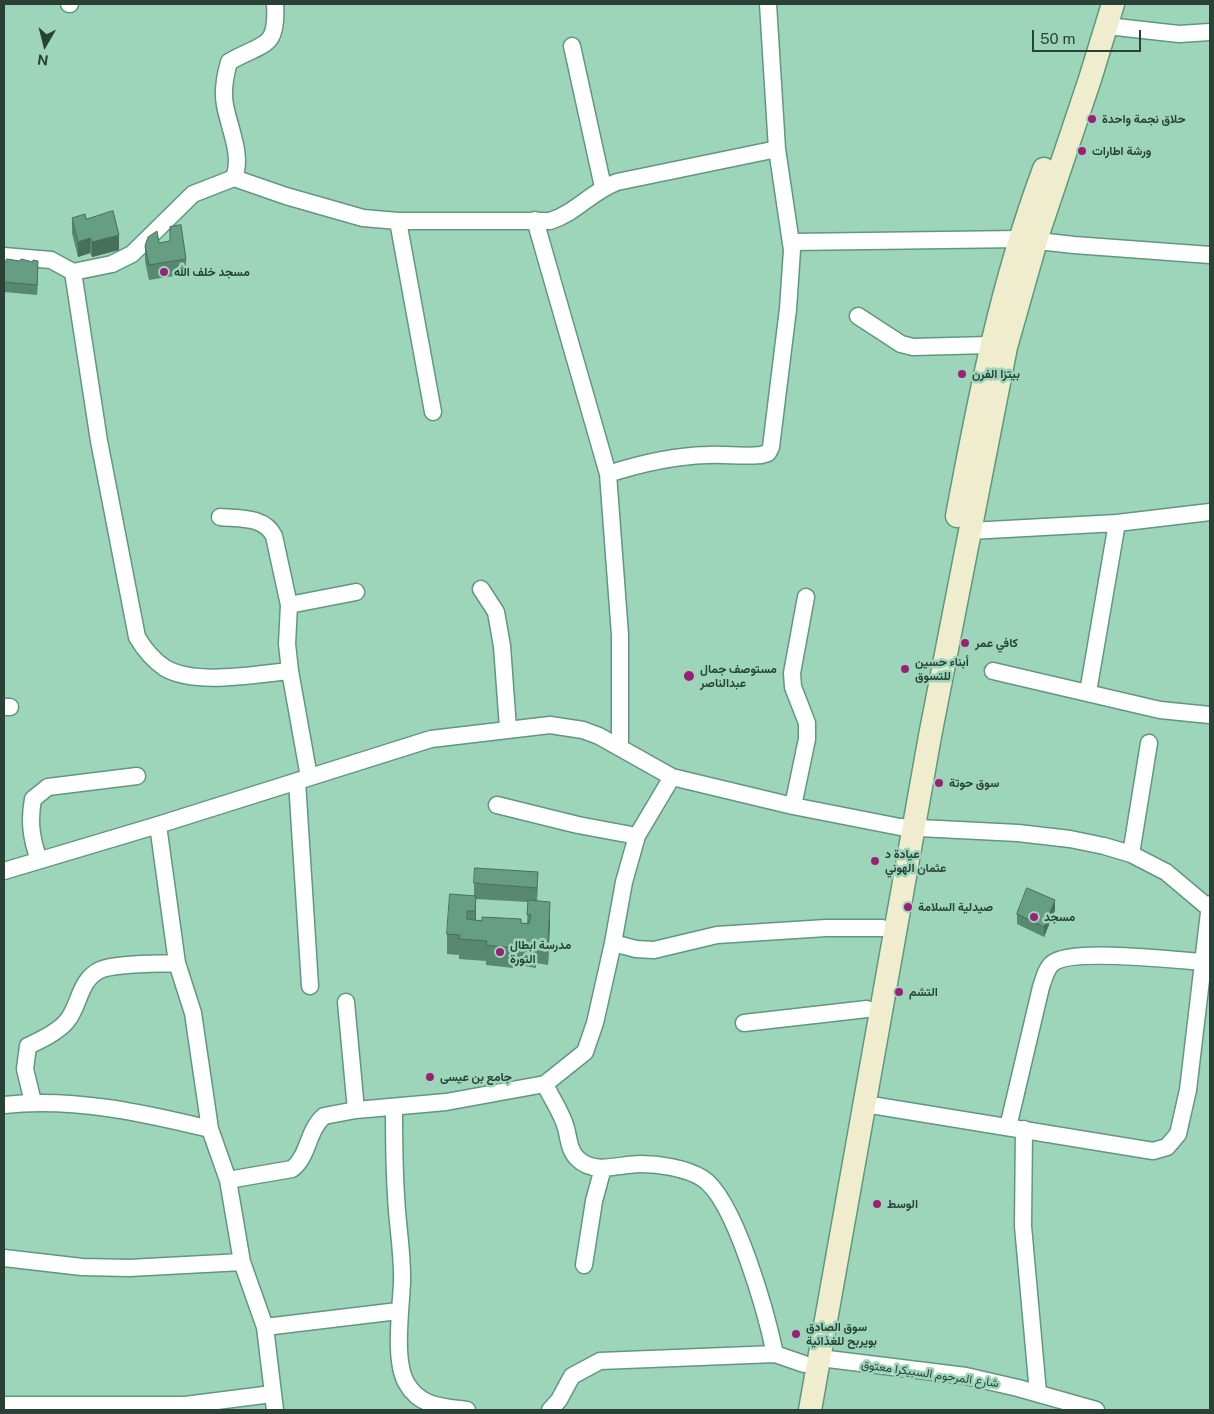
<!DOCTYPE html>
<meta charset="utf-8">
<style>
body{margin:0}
#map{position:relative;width:1214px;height:1414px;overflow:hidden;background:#9cd5ba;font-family:"Public Sans",sans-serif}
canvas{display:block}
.frame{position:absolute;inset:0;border:5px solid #294136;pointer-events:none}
.north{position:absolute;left:20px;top:20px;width:50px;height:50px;-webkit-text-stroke:4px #9cd5ba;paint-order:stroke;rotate:188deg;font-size:14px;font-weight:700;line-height:20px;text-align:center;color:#294136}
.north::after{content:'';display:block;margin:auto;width:18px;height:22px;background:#294136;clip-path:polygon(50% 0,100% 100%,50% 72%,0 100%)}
.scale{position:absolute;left:1032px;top:30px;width:109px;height:22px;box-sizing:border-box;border:2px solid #294136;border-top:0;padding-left:6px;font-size:15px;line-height:18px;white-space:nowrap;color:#294136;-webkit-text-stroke:4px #9cd5ba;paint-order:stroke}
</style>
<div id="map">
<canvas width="1214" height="1414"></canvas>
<div class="frame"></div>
<div class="north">N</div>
<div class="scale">50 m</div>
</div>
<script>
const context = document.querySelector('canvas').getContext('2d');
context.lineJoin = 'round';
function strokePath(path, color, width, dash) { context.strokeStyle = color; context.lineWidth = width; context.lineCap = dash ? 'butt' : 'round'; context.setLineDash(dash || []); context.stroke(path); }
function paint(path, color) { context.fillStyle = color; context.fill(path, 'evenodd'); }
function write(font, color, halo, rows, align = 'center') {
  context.font = font + ' "Public Sans",Vazirmatn,sans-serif'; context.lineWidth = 5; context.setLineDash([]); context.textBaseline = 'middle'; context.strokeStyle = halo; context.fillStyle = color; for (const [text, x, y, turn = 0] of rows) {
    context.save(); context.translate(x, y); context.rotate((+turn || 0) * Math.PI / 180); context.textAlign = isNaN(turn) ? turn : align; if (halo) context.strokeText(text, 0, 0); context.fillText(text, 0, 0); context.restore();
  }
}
const minor = new Path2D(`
 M 69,4 L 70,4
 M 1107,26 L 1179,34 L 1210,32
 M 572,46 L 603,187
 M 234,178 L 286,196 L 363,218 L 398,221 L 550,221 C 576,213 592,191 617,182 L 777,149
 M 535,220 L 608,474 L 620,635 L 620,746
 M 398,221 L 433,412
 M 791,242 L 1020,239 L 1074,245 L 1210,255
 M 4,256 L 51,260 L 73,272 L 99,441 L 137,637 C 144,649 153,660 165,668 C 196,686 256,674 290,671
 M 73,272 L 112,264 L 132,254 L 193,194 L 234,178 C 243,155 229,128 225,105 C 222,90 225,76 229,62 C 263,42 278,50 275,4
 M 858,316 L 901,344 L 913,347 L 990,345
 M 608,474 C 639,464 673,456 707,455 C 725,454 743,457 761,455 L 768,453 L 771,447 L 788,309 L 792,250 L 777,149 L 768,4
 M 220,517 C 240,519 264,516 274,536 L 289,605 L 287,644 L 290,671 L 309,777
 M 970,531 L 1117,523 L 1210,512
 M 481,589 L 496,612 L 502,646 L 508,728
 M 289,605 L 356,592
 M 993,671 L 1160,710 L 1210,715
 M 1088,692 L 1117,523
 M 4,707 L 10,707
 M 297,781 L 310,986
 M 497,805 L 578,825 L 637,836
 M 793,806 L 807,739 L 807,723 L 793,687 L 792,673 L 806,597
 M 158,825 L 177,963 L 193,1013 L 210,1129 L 228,1180 L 242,1262 L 265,1327 L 275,1410
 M 1131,854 L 1149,743
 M 39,860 C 31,838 29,821 33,799 L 48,787 L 137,776
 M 4,871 L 158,825 L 431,739 L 550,725 L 583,730 L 599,736 L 672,777 L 793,806 L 900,827 L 1018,833 L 1070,839 L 1104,846 L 1131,854 L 1166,872 L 1210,909
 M 613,943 L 636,949 L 654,950 L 717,935 L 826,928 L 882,928
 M 346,1002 L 356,1110
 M 744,1023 L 867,1009
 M 545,1084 C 551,1098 562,1113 566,1128 C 569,1139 569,1151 578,1159 C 594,1175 620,1164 640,1164 C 659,1164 686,1168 702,1178 C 735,1198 767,1316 775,1354
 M 33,1102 L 25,1069 L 28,1046 C 41,1040 58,1032 67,1021 C 80,1005 79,980 100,970 C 115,963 159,964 177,963
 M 865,1104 L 1153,1151 L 1167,1147 L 1178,1134 L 1188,1090 L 1210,904
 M 4,1105 C 72,1097 144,1113 210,1129
 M 394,1107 C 394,1136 394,1166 396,1195 C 397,1224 403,1254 402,1282 C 401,1309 393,1362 407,1384 C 420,1407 444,1407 467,1410
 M 1008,1127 L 1041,987 C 1044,979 1046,968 1053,963 C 1072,948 1175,960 1203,962
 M 1024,1129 L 1023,1226 L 1038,1393
 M 228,1180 L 292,1169 C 309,1156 307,1131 324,1116 L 356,1110 L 446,1102 L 545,1084 L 585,1052 L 595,1023 L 613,943 L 624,882 L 637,836 L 672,777
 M 4,1258 L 82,1267 L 129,1268 L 242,1262
 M 584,1265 L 594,1201 L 603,1168
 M 265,1327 L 398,1311
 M 820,1358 L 966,1376 L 1018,1388 L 1096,1410
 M 4,1405 L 185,1405 L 272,1394
 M 550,1410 L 559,1400 L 572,1376 L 600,1361 L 775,1354 L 804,1364`);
const secondary = new Path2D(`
 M 957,516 C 979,398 1002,281 1044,169
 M 810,1410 L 930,736 L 1006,347 L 1038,234 L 1090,79 L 1113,4`);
strokePath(minor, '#60987e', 19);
strokePath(secondary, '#60987e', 25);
strokePath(minor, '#fff', 16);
strokePath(secondary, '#f0edce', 22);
paint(new Path2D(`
 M 72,218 L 86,219 L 119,250 L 92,257 L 90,253 L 78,257 L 72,233 Z
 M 170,227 L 186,259 L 186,274 L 149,280 L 145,261 L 145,246 L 170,241 Z
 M 20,261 L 38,271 L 37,295 L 4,292 L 4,265 Z
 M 474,883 L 538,887 L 537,901 L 550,922 L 548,965 L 536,963 L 536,968 L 513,964 L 513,968 L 486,965 L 486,961 L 459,959 L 459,955 L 447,954 L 447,934 L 474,896 ZM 476,899 L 528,902 L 527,924 L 476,920 Z
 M 1055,910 L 1044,937 L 1017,924 L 1017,914 Z`), '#588872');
paint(new Path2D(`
 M 119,235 L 119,250 L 92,257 L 92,242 Z
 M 90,238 L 90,253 L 78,257 L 78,242 Z
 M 38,261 L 38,271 L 37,295 L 37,285 Z
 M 476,896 L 476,916 L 475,931 L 475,911 Z
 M 1055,900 L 1055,910 L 1044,937 L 1044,927 Z
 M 550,902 L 550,922 L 548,965 L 548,945 Z`), '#476f5c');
const building = new Path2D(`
 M 113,211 L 119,235 L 92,242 L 90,238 L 78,242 L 72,218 L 85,214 L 86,219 Z
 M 181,225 L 186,259 L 149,265 L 145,246 L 148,237 L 157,231 L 159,243 L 170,241 L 170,227 Z
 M 7,259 L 20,261 L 21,259 L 33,262 L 33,260 L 38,261 L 37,285 L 4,282 L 4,265 Z
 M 475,868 L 538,872 L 537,888 L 474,883 Z
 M 1027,888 L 1055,900 L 1044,927 L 1017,914 Z
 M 450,894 L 476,896 L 475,911 L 467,911 L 467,919 L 482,921 L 482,917 L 521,919 L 521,923 L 529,924 L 531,915 L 527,915 L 528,900 L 550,902 L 548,945 L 536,943 L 536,948 L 513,944 L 513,948 L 486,945 L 487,941 L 459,939 L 460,935 L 447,934 Z`);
paint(building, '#669e84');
strokePath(building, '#476f5c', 1);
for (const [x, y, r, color] of [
 [1092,119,5,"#9b1f75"],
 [1082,151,5,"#9b1f75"],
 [164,272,5,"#9b1f75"],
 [962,374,5,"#9b1f75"],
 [965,643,5,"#9b1f75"],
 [905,669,5,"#9b1f75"],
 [689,676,6,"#9b1f75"],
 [939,783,5,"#9b1f75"],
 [875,861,5,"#9b1f75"],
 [908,907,5,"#9b1f75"],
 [1034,917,5,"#9b1f75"],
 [500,952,5,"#9b1f75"],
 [899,992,5,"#9b1f75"],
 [430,1077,5,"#9b1f75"],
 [877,1204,5,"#9b1f75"],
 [796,1334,5,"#9b1f75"]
]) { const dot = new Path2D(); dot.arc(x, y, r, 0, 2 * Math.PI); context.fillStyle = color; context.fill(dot); strokePath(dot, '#9cd5ba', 2); }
write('bold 12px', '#294136', '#9cd5ba', [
 ["حلاق نجمة واحدة",1102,119],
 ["ورشة اطارات",1092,151],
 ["مسجد خلف الله",174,272],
 ["بيتزا الفرن",972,374],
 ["كافي عمر",975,643],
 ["أبناء حسين",915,662],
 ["للتسوق",915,676],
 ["مستوصف جمال",700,669],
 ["عبدالناصر",700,683],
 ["سوق حوتة",949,783],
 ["عيادة د",885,854],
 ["عثمان الهوني",885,868],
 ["صيدلية السلامة",918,907],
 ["مسجد",1044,917],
 ["مدرسة ابطال",510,945],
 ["الثورة",510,959],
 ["التشم",909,992],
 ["جامع بن عيسى",440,1077],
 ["الوسط",887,1204],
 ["سوق الصادق",806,1327],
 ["بويربح للغذائية",806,1341]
], 'left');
write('12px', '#294136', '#9cd5ba', [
 ["شارع المرحوم السبيكرا معتوق",930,1374,8]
]);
</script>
